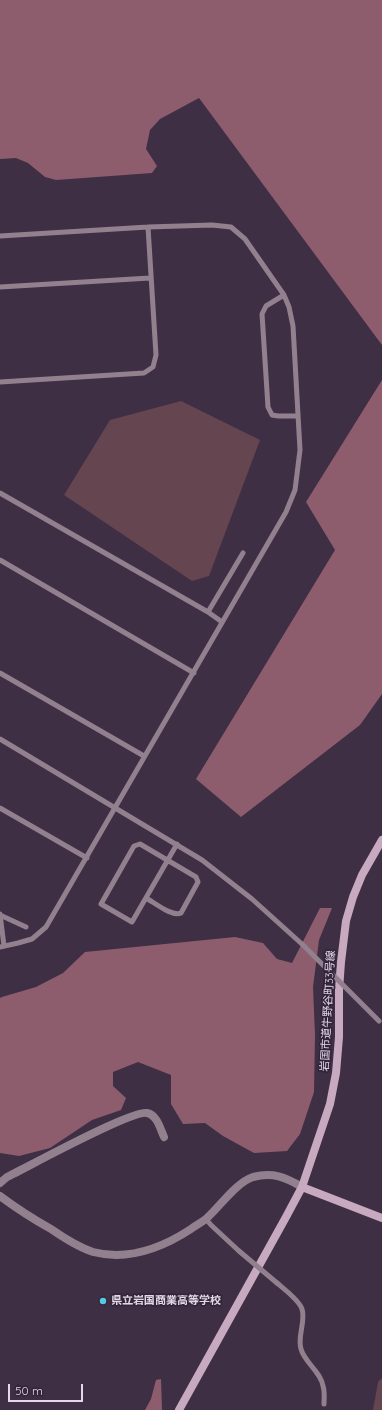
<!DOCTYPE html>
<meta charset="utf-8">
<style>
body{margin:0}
#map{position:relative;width:382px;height:1410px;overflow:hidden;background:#3f2f45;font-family:Quicksand,sans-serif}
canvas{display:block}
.scale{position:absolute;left:8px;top:1384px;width:75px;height:18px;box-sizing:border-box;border:2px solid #e3d9e8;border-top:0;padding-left:5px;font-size:12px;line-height:14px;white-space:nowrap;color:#e3d9e8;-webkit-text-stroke:3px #34253b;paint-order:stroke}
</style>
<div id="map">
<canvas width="382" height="1410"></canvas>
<div class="scale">50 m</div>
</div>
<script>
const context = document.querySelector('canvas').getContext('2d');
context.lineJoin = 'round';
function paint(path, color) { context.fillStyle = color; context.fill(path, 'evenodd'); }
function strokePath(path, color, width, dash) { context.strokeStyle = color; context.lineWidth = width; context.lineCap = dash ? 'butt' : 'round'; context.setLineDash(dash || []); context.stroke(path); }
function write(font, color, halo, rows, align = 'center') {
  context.font = font + ' Quicksand,"Noto Sans JP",sans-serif'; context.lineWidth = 3.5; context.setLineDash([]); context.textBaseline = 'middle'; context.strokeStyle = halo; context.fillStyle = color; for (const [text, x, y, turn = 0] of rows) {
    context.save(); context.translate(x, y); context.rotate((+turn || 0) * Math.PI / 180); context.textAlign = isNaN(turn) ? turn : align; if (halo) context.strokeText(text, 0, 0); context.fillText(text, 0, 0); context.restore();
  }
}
paint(new Path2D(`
 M 181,401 L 260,440 L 209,576 L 192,581 L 64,495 L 110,420 Z
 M 382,1378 L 382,1410 L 373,1410 L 378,1382 Z`), '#644550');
paint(new Path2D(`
 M 0,0 L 382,0 L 382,345 L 199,98 L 160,119 L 150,130 L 146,149 L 157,166 L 152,173 L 56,180 L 45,177 L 28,163 L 16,158 L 0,159 Z
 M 382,380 L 382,694 L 360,725 L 241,817 L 196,779 L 335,550 L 306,502 Z
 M 320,908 L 332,908 L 319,940 L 313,987 L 315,1035 L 314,1092 L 300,1134 L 287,1151 L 254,1153 L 223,1136 L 205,1123 L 183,1124 L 171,1104 L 171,1075 L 138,1062 L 113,1072 L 113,1086 L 126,1098 L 121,1110 L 92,1120 L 50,1148 L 19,1156 L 0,1153 L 0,998 L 2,997 L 36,987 L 63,973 L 85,952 L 235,937 L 263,943 L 277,959 L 292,963 Z
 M 161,1379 L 162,1410 L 145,1410 L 151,1399 L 156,1380 Z`), '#8d5d6e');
strokePath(new Path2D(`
 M 0,236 L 148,227 L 212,225 L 231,227 L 245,239 L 284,295 L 289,307 L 293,326 L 300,450 L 295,490 L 286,512 C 206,650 127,789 46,927 L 32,939 L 18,943 L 0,947
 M 0,287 L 150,278
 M 284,295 L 266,306 L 262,314 L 268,407 L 272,415 L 278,416 L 298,416
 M 0,382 L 144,373 L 153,367 L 156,355 L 148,227
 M 0,493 L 208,612 L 222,622
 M 0,560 L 194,673
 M 208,612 L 243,553
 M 0,673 L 144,756
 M 0,739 L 202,860 L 252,899 L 303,945
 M 0,808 L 87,858
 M 146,898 C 155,903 172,917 181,913 L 198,882 L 196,877 L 140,844 L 134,846 L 101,904 L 132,922 L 177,844
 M 0,914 L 4,946
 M 0,915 L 26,927
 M 206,1219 L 211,1225 L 239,1251
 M 277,1283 C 284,1289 299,1300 302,1309 C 306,1322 297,1336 301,1349 C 305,1363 321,1372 323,1386 C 325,1392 324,1399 324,1404`), '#93808e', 5);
strokePath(new Path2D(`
 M 0,1183 L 7,1177 C 28,1167 131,1110 147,1113 C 157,1115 160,1128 164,1137
 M 0,1196 C 16,1208 33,1219 51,1229 C 64,1238 78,1247 93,1252 C 128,1261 162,1248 191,1229 C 196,1225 203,1222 208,1217 C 220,1206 237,1182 253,1177 C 273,1172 285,1177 302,1187`), '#93808e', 8);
strokePath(new Path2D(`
 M 302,1187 L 382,1218
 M 179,1410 L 286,1217 L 302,1187 L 330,1104 L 336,1073 L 339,1037 L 339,990 L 341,962 L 346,921 L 353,897 L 362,875 L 382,840`), '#c8aac0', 8);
strokePath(new Path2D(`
 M 303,945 L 379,1021
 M 239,1251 L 277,1283`), '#93808e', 5);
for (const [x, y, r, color] of [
 [103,1301,4,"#56c9e1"]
]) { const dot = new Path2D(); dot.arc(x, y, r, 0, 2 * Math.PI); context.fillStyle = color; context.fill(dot); strokePath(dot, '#34253b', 1.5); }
write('11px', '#e3d9e8', '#34253b', [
 ["岩国市道牛野谷町33号線",328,1011,-87]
]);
write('bold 11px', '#e3d9e8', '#34253b', [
 ["県立岩国商業高等学校",111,1301]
], 'left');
</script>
